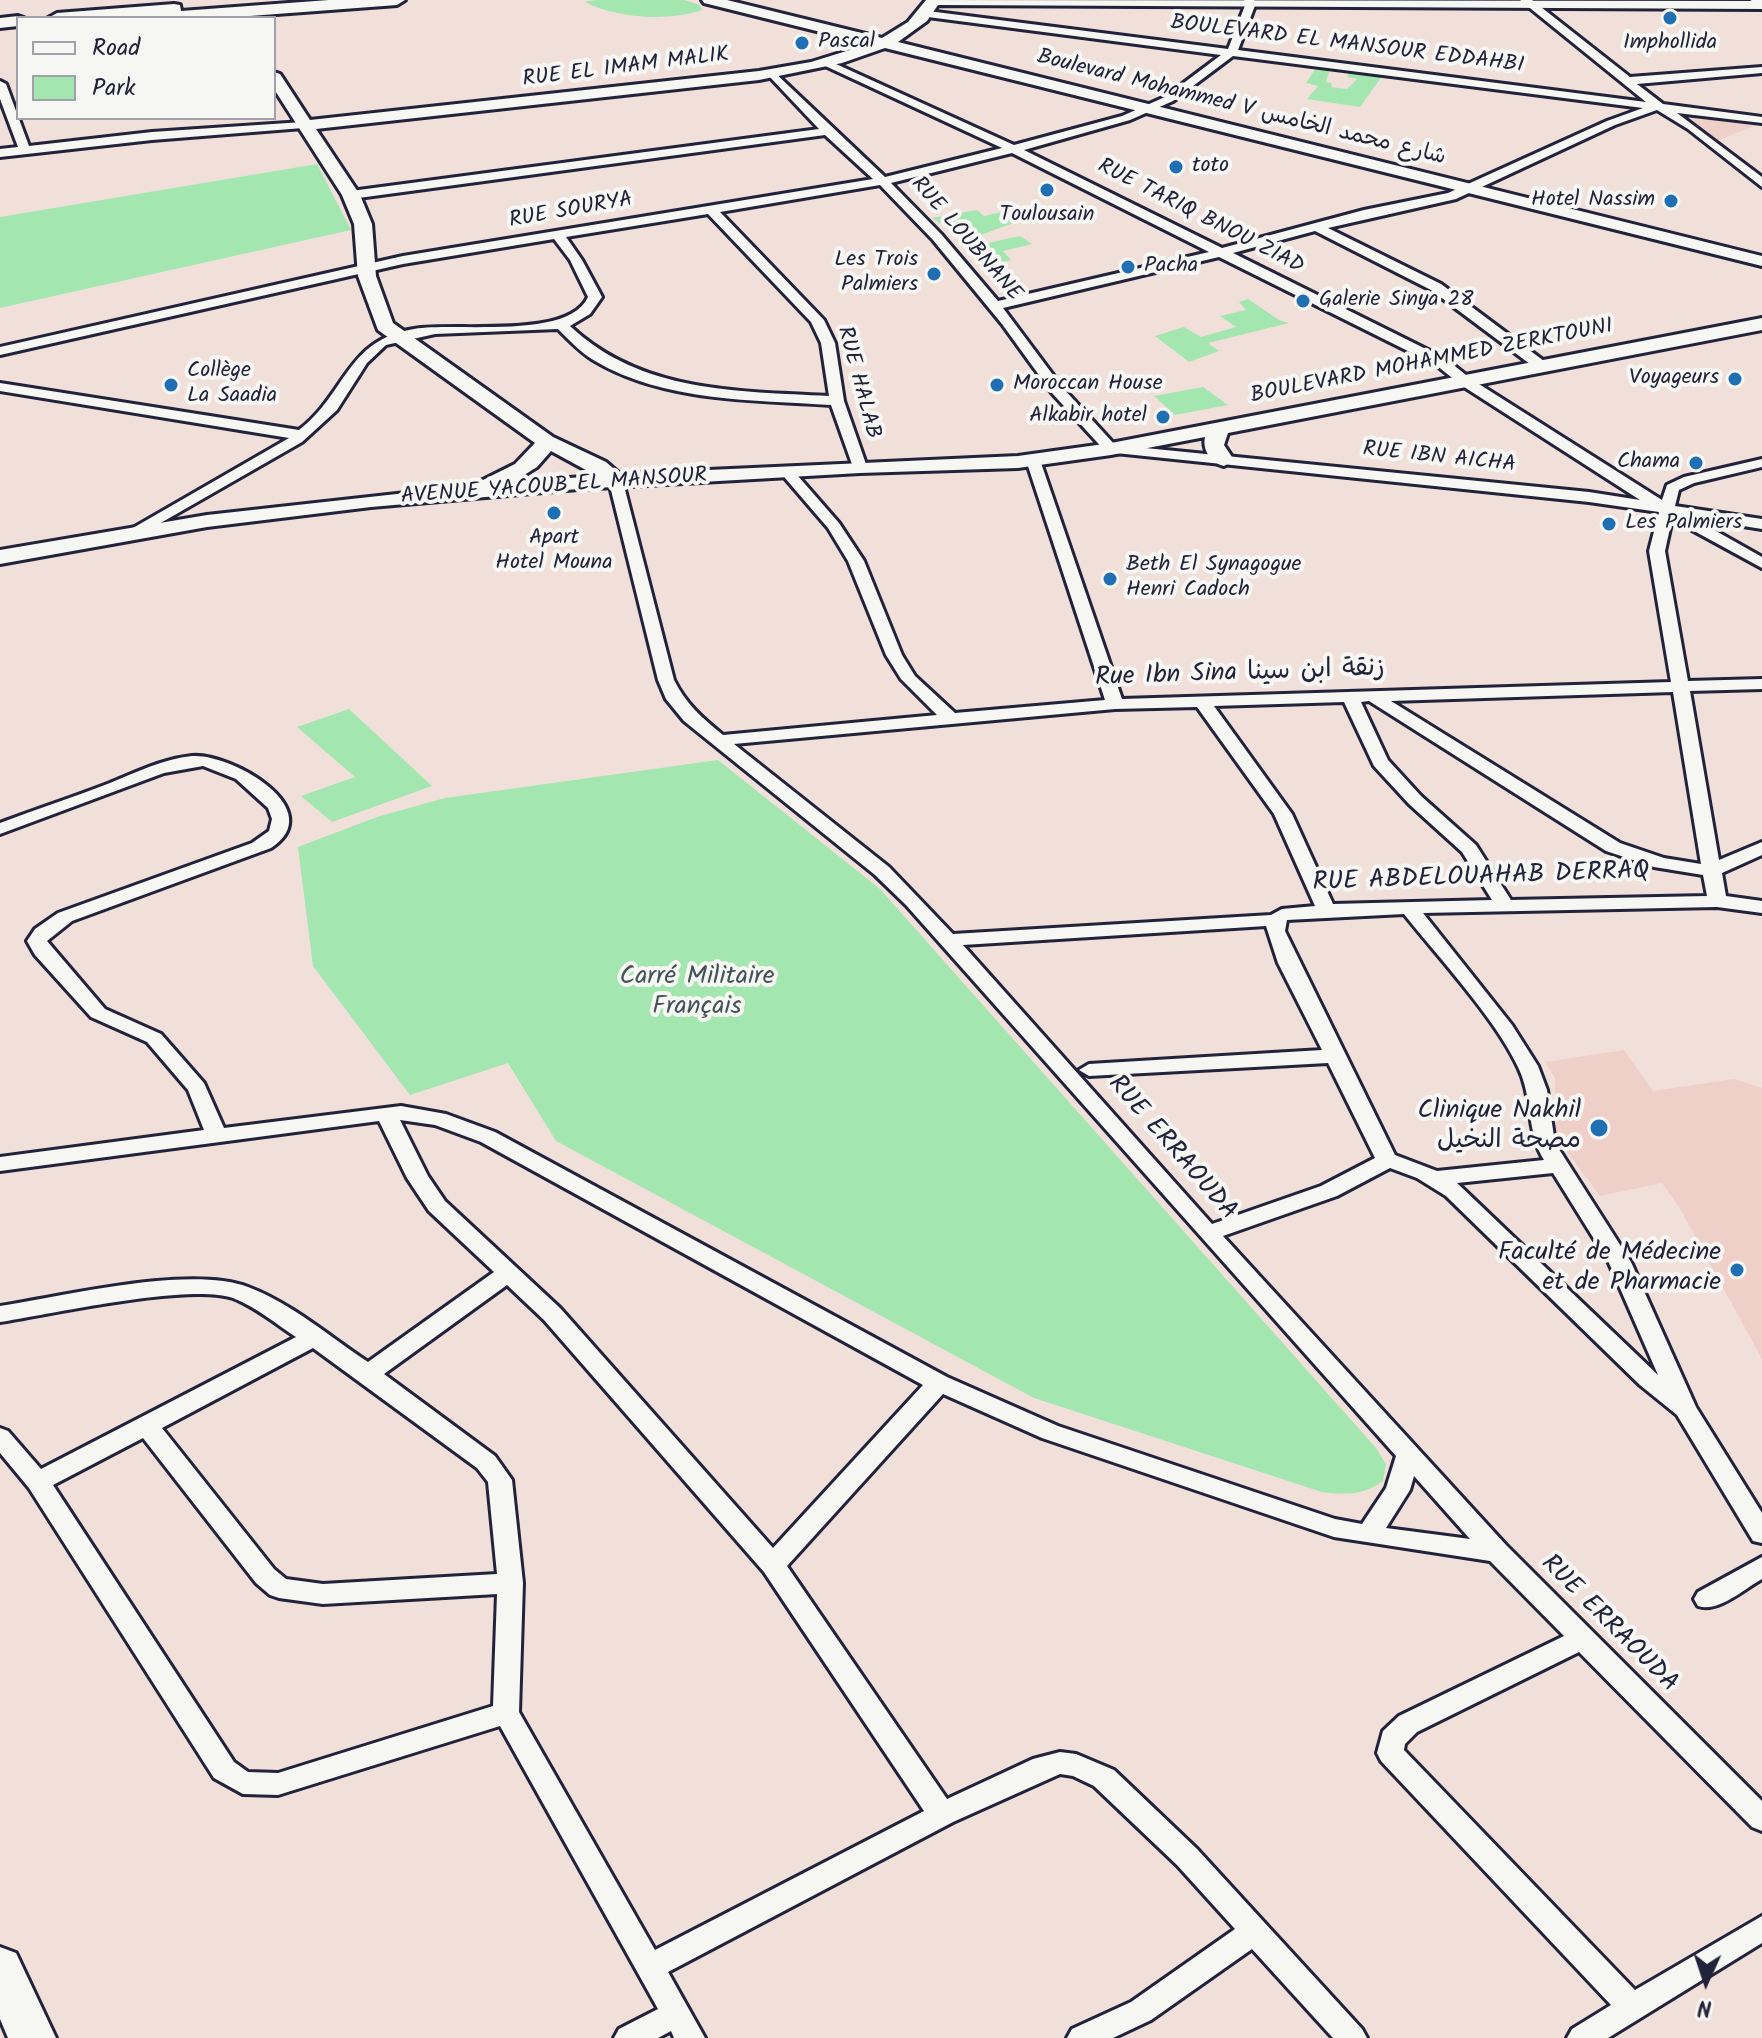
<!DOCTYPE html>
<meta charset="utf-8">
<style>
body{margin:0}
#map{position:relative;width:1762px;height:2038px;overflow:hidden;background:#f1e0da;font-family:Kalam,sans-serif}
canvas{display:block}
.legend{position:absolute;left:16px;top:16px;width:260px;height:104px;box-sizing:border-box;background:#f6f6f2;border:2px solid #a1a1a9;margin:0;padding:10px 14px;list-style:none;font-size:24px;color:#22223b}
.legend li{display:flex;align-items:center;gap:16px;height:40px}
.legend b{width:40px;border:2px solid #a1a1a9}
.north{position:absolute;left:1666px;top:1942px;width:80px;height:80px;-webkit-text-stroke:6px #f6f6f2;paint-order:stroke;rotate:183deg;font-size:22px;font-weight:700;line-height:32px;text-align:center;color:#22223b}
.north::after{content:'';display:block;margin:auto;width:28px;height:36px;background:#22223b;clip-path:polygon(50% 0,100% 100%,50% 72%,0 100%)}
</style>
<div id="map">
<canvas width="1762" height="2038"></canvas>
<ul class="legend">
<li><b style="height:10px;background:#f6f6f2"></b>Road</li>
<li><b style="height:22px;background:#a3e6b0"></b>Park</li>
</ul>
<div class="north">N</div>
</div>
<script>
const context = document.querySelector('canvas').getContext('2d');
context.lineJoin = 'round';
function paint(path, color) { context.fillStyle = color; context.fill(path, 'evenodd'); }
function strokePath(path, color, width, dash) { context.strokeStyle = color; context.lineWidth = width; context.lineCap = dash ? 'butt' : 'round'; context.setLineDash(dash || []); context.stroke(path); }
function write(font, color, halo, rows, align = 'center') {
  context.font = font + ' Kalam,"Playpen Sans Arabic",sans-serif'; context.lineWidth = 8; context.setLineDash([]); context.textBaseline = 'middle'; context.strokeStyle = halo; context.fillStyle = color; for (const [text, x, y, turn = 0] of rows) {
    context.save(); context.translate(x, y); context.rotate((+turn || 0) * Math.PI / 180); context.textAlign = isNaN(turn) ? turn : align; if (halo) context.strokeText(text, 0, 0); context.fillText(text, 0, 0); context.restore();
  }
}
paint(new Path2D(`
 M 1695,115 L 1760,124 L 1716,141 L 1686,118 Z
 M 1624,1050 L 1653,1091 L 1734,1079 L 1762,1088 L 1762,1359 L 1679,1207 L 1662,1183 L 1600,1196 L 1556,1137 L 1555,1078 L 1545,1062 Z`), '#eed0c9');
paint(new Path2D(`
 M 595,0 L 684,0 L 700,5 L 702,10 C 668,22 616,18 585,2 Z
 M 1317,66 L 1330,69 L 1326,82 L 1332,83 L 1331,87 L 1347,89 L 1357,79 L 1347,77 L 1350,71 L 1383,75 L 1360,107 L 1307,99 L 1318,86 L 1306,83 Z
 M 317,164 L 351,230 L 0,308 L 0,217 Z
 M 977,210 L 984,216 L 1009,210 L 1030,217 L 975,237 L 988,243 L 1020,236 L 1032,244 L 1003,251 L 1011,260 L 985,266 L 955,233 L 932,218 Z
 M 1248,299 L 1279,320 L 1289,323 L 1208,343 L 1219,351 L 1189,362 L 1155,336 L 1184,327 L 1201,337 L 1236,327 L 1220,316 L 1246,310 L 1239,302 Z
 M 1203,387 L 1228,405 L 1175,415 L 1154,396 Z
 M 349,709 L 432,786 L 332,822 L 301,796 L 355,777 L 297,727 Z
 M 718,760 L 880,889 L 1376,1448 L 1386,1464 L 1383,1481 C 1364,1495 1346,1495 1322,1492 L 1034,1398 L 556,1141 L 508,1063 L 410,1095 L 313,966 L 298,847 L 377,817 L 445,798 Z`), '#a3e6b0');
const street = new Path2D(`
 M 1244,0 L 1254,0 L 1256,3 L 1238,50 L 1646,102 L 1520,0 L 1532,0 L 1630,77 L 1762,67 L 1762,73 L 1637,84 L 1663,104 L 1762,117 L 1762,123 L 1677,113 L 1762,177 L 1762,187 L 1688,129 L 1657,110 L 1615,125 L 1456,199 L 1328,228 L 1441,284 L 1548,364 L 1548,370 L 1538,370 L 1431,290 L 1315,231 L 1233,253 L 1446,359 L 1471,379 L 1662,500 L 1667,485 L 1684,477 L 1762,459 L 1762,467 L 1694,483 L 1679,490 L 1675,506 L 1762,519 L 1762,529 L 1693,518 L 1762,557 L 1762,568 L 1672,519 L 1665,551 L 1688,681 L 1762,679 L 1762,689 L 1690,691 L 1719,860 L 1762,842 L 1762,855 L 1722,873 L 1726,896 L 1762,901 L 1762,913 L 1717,907 L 1423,913 L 1512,1025 L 1538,1066 L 1547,1090 L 1555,1143 L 1631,1262 L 1696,1407 L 1762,1513 L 1762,1543 L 1753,1541 L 1677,1415 L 1640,1385 L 1446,1196 L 1417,1178 L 1390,1168 L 1337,1196 L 1223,1236 L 1506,1545 L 1762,1801 L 1762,1831 L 1752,1827 L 1579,1652 L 1417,1732 L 1405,1744 L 1404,1750 L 1635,1990 L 1762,1916 L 1762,1943 L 1608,2038 L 1567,2038 L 1572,2029 L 1611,2005 L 1381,1761 L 1377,1753 L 1383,1731 L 1399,1716 L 1564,1636 L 1490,1561 L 1334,1537 L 1042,1438 L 943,1394 L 787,1566 L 947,1799 L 1033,1759 L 1060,1752 L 1076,1754 L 1114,1770 L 1197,1849 L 1362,2029 L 1367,2038 L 1333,2038 L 1252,1949 L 1151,2020 L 1113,2038 L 1067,2038 L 1072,2029 L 1131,2002 L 1235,1929 L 1177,1865 L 1094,1786 L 1073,1776 L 1060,1774 L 953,1822 L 668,1972 L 705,2038 L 674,2038 L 671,2031 L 658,2038 L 614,2038 L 619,2029 L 658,2009 L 500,1726 L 278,1795 L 243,1794 L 214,1778 L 29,1488 L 0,1453 L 0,1428 L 8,1431 L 41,1469 L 296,1337 C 276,1324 256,1307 233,1298 C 189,1283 52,1314 0,1322 L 0,1306 C 65,1296 190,1265 248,1287 C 291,1303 330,1337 368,1362 L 494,1272 L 429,1211 L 407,1178 L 379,1121 L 0,1171 L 0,1157 L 204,1130 L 188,1090 L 147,1042 L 91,1017 L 35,955 L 27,941 L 35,929 L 58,913 L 252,843 L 269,831 L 272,819 L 268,808 L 236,779 L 203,766 L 164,773 L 0,834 L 0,823 C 37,809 74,797 110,783 C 137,772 163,759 192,756 C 231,753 330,809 271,848 L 72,921 L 47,941 L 105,1009 L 161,1034 L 204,1083 L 224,1128 L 401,1106 L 446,1114 L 495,1132 L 947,1377 L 1058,1426 L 1335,1519 L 1362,1524 L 1386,1488 L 1396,1456 L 906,905 L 875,875 L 684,721 L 666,699 L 658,680 L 609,482 L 616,478 L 623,482 L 674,680 C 686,704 702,718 723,735 L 937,715 L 901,679 L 886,655 L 848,561 L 828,528 L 779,471 L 786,467 L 791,468 L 839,523 L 864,561 L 902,655 L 915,676 L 955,713 L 1105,700 L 1026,460 L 1028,457 L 1038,457 L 1040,460 L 1122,699 L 1671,682 L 1649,551 L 1659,512 L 1589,502 L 1106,452 L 1052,393 L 1002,324 L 933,240 L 880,185 L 720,212 L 824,320 L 835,343 L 844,401 L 867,467 L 860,471 L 853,467 L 831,405 C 754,400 664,402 595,361 C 581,353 569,340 558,329 L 435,334 L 386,345 L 367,363 L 337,410 L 302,442 L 131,540 L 123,535 L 126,532 L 289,438 L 0,391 L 0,383 L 299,430 C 347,393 346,340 414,329 C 456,322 569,340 588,297 L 570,260 L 554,239 L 403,264 L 0,355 L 0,347 L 403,256 L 873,179 L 825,135 L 351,199 L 345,195 L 351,191 L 819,129 L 768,75 L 766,73 L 772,70 L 885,177 L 1002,148 L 821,64 L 819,62 L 825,59 L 1014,145 L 1122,116 L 1165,97 L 1221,55 L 928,17 L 923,14 L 928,11 L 1228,49 L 1246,3 ZM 1233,56 L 1643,108 L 1607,121 L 1448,193 L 1364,210 L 1222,248 L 1024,150 L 1130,120 L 1173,101 ZM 1012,153 L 1209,252 L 998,301 L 941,234 L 891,183 ZM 708,214 L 811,322 L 821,343 L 829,396 C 737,391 641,393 570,326 L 590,314 L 602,297 L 582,260 L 566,237 ZM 1219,257 L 1436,365 L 1461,385 L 1640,500 L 1589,492 L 1115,445 L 1062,387 L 1003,308 ZM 1673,692 L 1701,864 L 1664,858 L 1620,843 L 1391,701 ZM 1369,701 L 1606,851 L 1654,867 L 1703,875 L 1707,896 L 1511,900 L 1476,845 L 1421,796 L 1388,760 L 1361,702 ZM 1344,702 L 1374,766 L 1409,804 L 1462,852 L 1492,900 L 1333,904 L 1292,814 L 1214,706 ZM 1197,707 L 1274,814 L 1315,906 L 1282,909 L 1271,915 L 953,934 L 889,867 L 734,744 L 1115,709 ZM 1404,914 C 1439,958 1495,1018 1518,1067 C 1533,1097 1526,1131 1544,1160 L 1437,1171 L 1395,1155 L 1285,931 L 1287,920 ZM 1266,926 L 1278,963 L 1322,1050 L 1089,1064 L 1079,1070 L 1089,1076 L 1328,1063 L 1375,1158 L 1321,1186 L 1212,1224 L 963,945 ZM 400,1120 L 435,1125 L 481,1142 L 923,1385 L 773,1548 L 560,1308 L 445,1201 L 428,1176 ZM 1553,1173 L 1609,1263 L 1658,1375 L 1457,1183 ZM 507,1285 L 544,1320 L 764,1572 L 924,1811 L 655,1950 L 519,1712 L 523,1583 L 512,1480 L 495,1456 L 384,1374 ZM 313,1348 L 477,1468 L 488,1482 L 497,1574 L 323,1584 L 286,1579 L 274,1569 L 162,1428 ZM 143,1438 L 256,1583 L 270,1595 L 279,1598 L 323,1604 L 497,1594 L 493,1706 L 278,1773 L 248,1772 L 234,1762 L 53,1485 ZM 1414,1476 L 1470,1539 L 1386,1528 L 1410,1490 Z
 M 1750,0 L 1762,0 L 1762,7 Z
 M 0,81 L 6,84 L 29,146 L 152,132 L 303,122 L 309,125 L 303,128 L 152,140 L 0,157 L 0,149 L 18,147 L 0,99 Z
 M 1762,1557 L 1762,1579 C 1744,1589 1718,1613 1698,1606 L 1694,1599 L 1698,1592 Z`);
const secondary = new Path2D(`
 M 702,0 L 727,0 L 882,38 L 908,22 L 926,0 L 1762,1 L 1762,9 L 938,5 L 927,21 L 898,42 L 1762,256 L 1762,266 L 885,48 L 842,63 L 759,80 L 316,129 L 360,195 L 372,224 L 376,276 L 393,323 L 553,437 L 606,462 L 620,474 L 1018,456 L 1111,443 L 1762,318 L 1762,330 L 1228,433 L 1224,445 L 1234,460 L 1224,466 C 1211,463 1202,450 1205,437 L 1111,455 L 1018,468 L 860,473 L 578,489 L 371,507 L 207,527 L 0,564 L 0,550 L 207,515 L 478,485 L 481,481 L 515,464 L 535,443 L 378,330 L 358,276 L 354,224 L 342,195 L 274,89 L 274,72 L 280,74 L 310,120 L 759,71 L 811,62 L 869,44 L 704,3 ZM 551,451 L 597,476 L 513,482 L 537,467 Z`);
const primary = new Path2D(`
 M 329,0 L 405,0 L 397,5 L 223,18 L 48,18 L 57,13 L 174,4 L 180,5 L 181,11 Z
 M 18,16 L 24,18 L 18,18 L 18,26 L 0,28 L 0,18 Z
 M 0,1947 L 16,1953 L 56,2038 L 8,2038 L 0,2019 Z`);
strokePath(street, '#22223b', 6);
strokePath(secondary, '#22223b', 6);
strokePath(primary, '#22223b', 6);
paint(street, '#f6f6f2');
paint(secondary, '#f6f6f2');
paint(primary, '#f6f6f2');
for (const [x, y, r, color] of [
 [1670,18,8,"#1f6fb2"],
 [802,43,8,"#1f6fb2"],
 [1176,167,8,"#1f6fb2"],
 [1047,190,8,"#1f6fb2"],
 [1671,201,8,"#1f6fb2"],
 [1128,267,8,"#1f6fb2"],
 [934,274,8,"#1f6fb2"],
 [1303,301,8,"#1f6fb2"],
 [1735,379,8,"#1f6fb2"],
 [171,385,8,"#1f6fb2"],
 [997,385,8,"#1f6fb2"],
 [1163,417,8,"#1f6fb2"],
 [1696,463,8,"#1f6fb2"],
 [554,513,8,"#1f6fb2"],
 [1609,524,8,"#1f6fb2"],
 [1110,579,8,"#1f6fb2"],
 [1599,1128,10,"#1f6fb2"],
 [1737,1270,8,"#1f6fb2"]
]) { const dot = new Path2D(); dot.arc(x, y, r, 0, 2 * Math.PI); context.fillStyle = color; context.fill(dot); strokePath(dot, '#f6f6f2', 3); }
write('22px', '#22223b', '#f6f6f2', [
 ["Pascal",818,43],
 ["Imphollida",1670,44,"center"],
 ["toto",1192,167],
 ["Hotel Nassim",1655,201,"right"],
 ["Toulousain",1047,216,"center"],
 ["Les Trois",918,261,"right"],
 ["Palmiers",918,286,"right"],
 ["Pacha",1144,267],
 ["Galerie Sinya 28",1319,301],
 ["Collège",187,372],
 ["La Saadia",187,397],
 ["Voyageurs",1719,379,"right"],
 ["Moroccan House",1013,385],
 ["Alkabir hotel",1147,417,"right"],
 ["Chama",1680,463,"right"],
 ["Les Palmiers",1625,524],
 ["Apart",554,539,"center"],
 ["Hotel Mouna",554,564,"center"],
 ["Beth El Synagogue",1126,566],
 ["Henri Cadoch",1126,591]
], 'left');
write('22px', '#22223b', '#f6f6f2', [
 ["BOULEVARD EL MANSOUR EDDAHBI",1347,46,7],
 ["RUE EL IMAM MALIK",626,69,-7],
 ["Boulevard Mohammed V شارع محمد الخامس",1241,109,14],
 ["RUE SOURYA",571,212,-10],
 ["RUE TARIQ BNOU ZIAD",1200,218,27],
 ["RUE LOUBNANE",965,240,49],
 ["BOULEVARD MOHAMMED ZERKTOUNI",1432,363,-11],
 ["RUE HALAB",857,383,75],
 ["RUE IBN AICHA",1439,459,6],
 ["AVENUE YACOUB EL MANSOUR",554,488,-4]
]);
write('26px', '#22223b', '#f6f6f2', [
 ["Rue Ibn Sina زنقة ابن سينا",1240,675,-2],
 ["RUE ABDELOUAHAB DERRAQ",1481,879,-2],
 ["RUE ERRAOUDA",1171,1149,49],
 ["RUE ERRAOUDA",1608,1625,45]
]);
write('26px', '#425358', '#f6f6f2', [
 ["Carré Militaire",697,979],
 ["Français",697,1009]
]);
write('26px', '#22223b', '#f6f6f2', [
 ["Clinique Nakhil",1581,1113],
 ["مصحة النخيل",1581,1143],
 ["Faculté de Médecine",1721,1255],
 ["et de Pharmacie",1721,1285]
], 'right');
</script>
